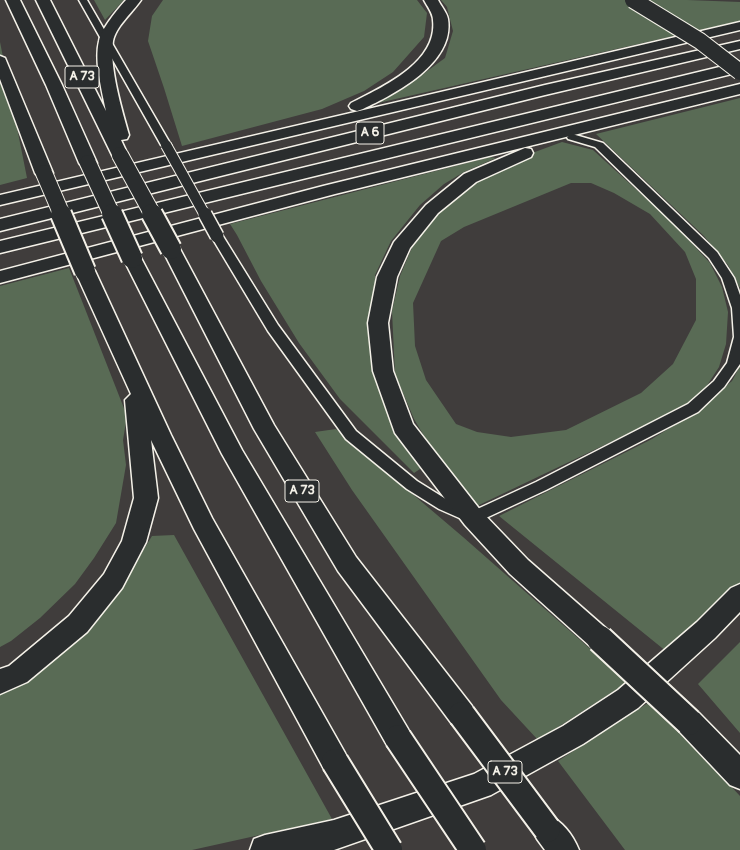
<!DOCTYPE html>
<style>
body{margin:0}
canvas{display:block;background:#403d3c}
</style>
<canvas width="740" height="850"></canvas>
<script>
const context = document.querySelector('canvas').getContext('2d');
context.lineJoin = 'round';
function paint(path, color) { context.fillStyle = color; context.fill(path, 'evenodd'); }
function strokePath(path, color, width, dash) { context.strokeStyle = color; context.lineWidth = width; context.lineCap = dash ? 'butt' : 'round'; context.setLineDash(dash || []); context.stroke(path); }
function write(font, color, halo, rows, align = 'center') {
  context.font = font + ' Pangolin,sans-serif'; context.lineWidth = 4; context.setLineDash([]); context.textBaseline = 'middle'; context.strokeStyle = halo; context.fillStyle = color; for (const [text, x, y, turn = 0] of rows) {
    context.save(); context.translate(x, y); context.rotate((+turn || 0) * Math.PI / 180); context.textAlign = isNaN(turn) ? turn : align; if (halo) context.strokeText(text, 0, 0); context.fillText(text, 0, 0); context.restore();
  }
}
paint(new Path2D(`
 M 94,0 L 124,0 L 105,20 Z
 M 163,0 L 417,0 L 427,13 L 424,37 L 393,72 L 364,91 L 322,109 L 182,146 L 164,88 L 148,41 L 152,16 Z
 M 441,0 L 687,0 L 740,2 L 740,21 L 378,103 L 404,88 L 445,58 L 453,31 L 447,7 Z
 M 0,42 L 27,178 L 0,185 Z
 M 740,98 L 740,288 L 728,265 L 704,236 L 596,134 Z
 M 562,142 L 593,150 L 674,224 L 710,263 L 722,287 L 728,312 L 726,344 L 719,367 L 706,387 L 686,406 L 477,506 L 439,461 L 414,419 L 395,374 L 392,311 L 400,276 L 413,245 L 435,214 L 485,176 L 516,159 ZM 571,183 L 591,183 L 614,193 L 650,214 L 685,252 L 696,279 L 696,320 L 673,364 L 641,393 L 566,430 L 511,437 L 477,432 L 456,424 L 426,380 L 415,346 L 413,303 L 441,241 L 464,227 Z
 M 490,157 L 496,158 L 464,172 L 444,184 L 420,205 L 391,241 L 375,275 L 376,350 L 423,467 L 414,473 L 340,399 L 299,343 L 261,281 L 237,235 L 230,224 Z
 M 69,268 L 127,416 L 123,440 L 126,465 L 116,523 L 94,558 L 75,584 L 40,618 L 11,641 L 0,647 L 0,286 Z
 M 740,366 L 740,588 L 672,656 L 499,516 L 652,439 L 697,411 L 732,381 Z
 M 336,429 L 463,537 L 628,682 L 538,740 L 501,700 L 352,490 L 315,432 Z
 M 174,535 L 332,819 L 192,850 L 0,850 L 0,686 L 123,583 L 152,536 Z
 M 740,642 L 740,733 L 698,684 Z
 M 651,701 L 740,796 L 740,850 L 625,850 L 558,761 Z`), '#596b55');
const service = new Path2D(`
 M 79,0 L 87,0 L 171,145 L 170,147 L 166,148 L 161,145 Z
 M 572,134 L 603,143 L 717,252 L 734,278 L 740,295 L 740,364 L 724,387 L 698,412 L 546,490 L 473,524 L 439,509 L 407,489 L 346,439 L 268,331 L 211,236 L 213,233 L 221,233 L 278,325 L 356,431 L 417,481 L 449,501 L 473,511 L 536,482 L 688,404 L 714,381 L 727,363 L 734,337 L 732,308 L 722,278 L 709,258 L 595,147 L 568,139 L 567,137 Z`);
const motorway = new Path2D(`
 M 6,0 L 20,0 L 62,85 L 97,163 L 94,167 L 88,168 L 82,167 L 79,163 L 46,85 Z
 M 36,0 L 50,0 L 106,111 C 102,91 94,61 99,41 C 101,29 118,9 126,0 L 141,0 C 133,12 116,26 113,41 C 109,67 122,110 129,135 L 127,139 L 121,140 L 128,155 L 126,159 L 120,160 L 114,159 L 112,155 Z
 M 424,0 L 438,0 C 441,6 447,13 448,19 C 455,63 395,94 363,109 L 357,111 L 351,109 L 349,106 L 351,103 C 383,87 438,62 433,20 C 433,13 427,6 424,0 Z
 M 740,22 L 740,30 L 0,205 L 0,195 Z
 M 740,41 L 740,49 L 545,95 L 0,231 L 0,219 L 545,85 Z
 M 0,56 L 5,58 L 53,173 L 50,177 L 44,178 L 38,177 L 35,173 L 0,79 Z
 M 740,62 L 740,72 L 0,253 L 0,241 Z
 M 740,84 L 740,94 L 335,194 L 0,283 L 0,271 L 323,186 Z
 M 525,148 L 531,149 L 533,153 L 531,157 L 476,182 L 438,213 L 410,248 L 397,277 L 388,323 L 393,371 L 413,424 L 481,511 L 528,560 L 609,631 L 613,639 L 609,647 L 600,650 L 591,647 L 510,574 L 465,525 L 395,433 L 373,371 L 368,323 L 377,277 L 394,242 L 426,205 L 464,174 Z
 M 171,243 L 178,245 L 180,249 L 274,425 L 356,557 L 472,706 L 476,715 L 472,724 L 462,728 L 452,724 L 338,571 L 254,429 L 162,249 L 164,245 Z
 M 132,252 L 139,254 L 141,258 L 242,450 L 408,729 L 412,738 L 408,747 L 398,751 L 388,747 L 222,454 L 123,258 L 125,254 Z
 M 85,265 L 92,267 L 95,271 L 171,435 L 212,518 L 345,753 L 349,762 L 345,771 L 335,775 L 325,771 L 194,529 L 151,440 L 158,498 L 146,542 L 122,588 L 87,632 L 27,682 L 0,694 L 0,669 L 9,666 L 69,616 L 104,574 L 122,541 L 134,498 L 125,400 L 131,394 L 75,271 L 78,267 Z
 M 740,584 L 740,612 L 715,638 L 638,708 L 583,744 L 491,795 L 334,850 L 250,850 L 254,839 L 265,835 L 334,820 L 474,774 L 563,726 L 618,690 L 697,622 L 731,588 Z
 M 689,709 L 699,713 L 740,755 L 740,789 L 730,785 L 679,731 L 675,722 L 679,713 Z
 M 547,814 C 562,821 573,835 579,850 L 545,850 L 537,839 L 532,829 L 537,819 Z`);
strokePath(service, '#f4f1e8', 3);
strokePath(motorway, '#f4f1e8', 3);
paint(service, '#2a2d2e');
paint(motorway, '#2a2d2e');
const serviceBridgeFar1 = new Path2D(`
 M 166,145 L 205,215`);
const serviceBridge = new Path2D(`
 M 205,214 L 217,236`);
const motorwayBridgeFar2 = new Path2D(`
 M 633,0 L 700,41 L 740,72
 M 120,155 L 153,215
 M 88,163 L 112,215
 M 44,173 L 62,215`);
const motorwayBridgeFar1 = new Path2D(`
 M 61,214 L 85,271
 M 112,214 L 132,258
 M 152,214 L 171,249`);
const motorwayBridge = new Path2D(`
 M 600,639 L 689,722
 M 462,715 L 547,829
 M 398,738 L 473,850
 M 335,762 L 389,850`);
strokePath(serviceBridgeFar1, '#f4f1e8', 12, []);
strokePath(serviceBridge, '#f4f1e8', 16, []);
strokePath(motorwayBridgeFar2, '#f4f1e8', 18, []);
strokePath(motorwayBridgeFar1, '#f4f1e8', 24, []);
strokePath(motorwayBridge, '#f4f1e8', 30, []);
strokePath(serviceBridgeFar1, '#2a2d2e', 10);
strokePath(serviceBridge, '#2a2d2e', 13);
strokePath(motorwayBridgeFar2, '#2a2d2e', 16);
strokePath(motorwayBridgeFar1, '#2a2d2e', 20);
strokePath(motorwayBridge, '#2a2d2e', 26);
for (const [x, y, w] of [
 [82,77,34],
 [370,133,28],
 [302,491,34],
 [505,772,34]
]) { const box = new Path2D(); box.roundRect(x - w / 2, y - 11, w, 22, 3); context.fillStyle = '#2a2d2e'; context.fill(box); strokePath(box, '#f4f1e8', 1); }
write('bold 13px', '#f4f1e8', null, [
 ["A 73",82,77],
 ["A 6",370,133],
 ["A 73",302,491],
 ["A 73",505,772]
]);
</script>
